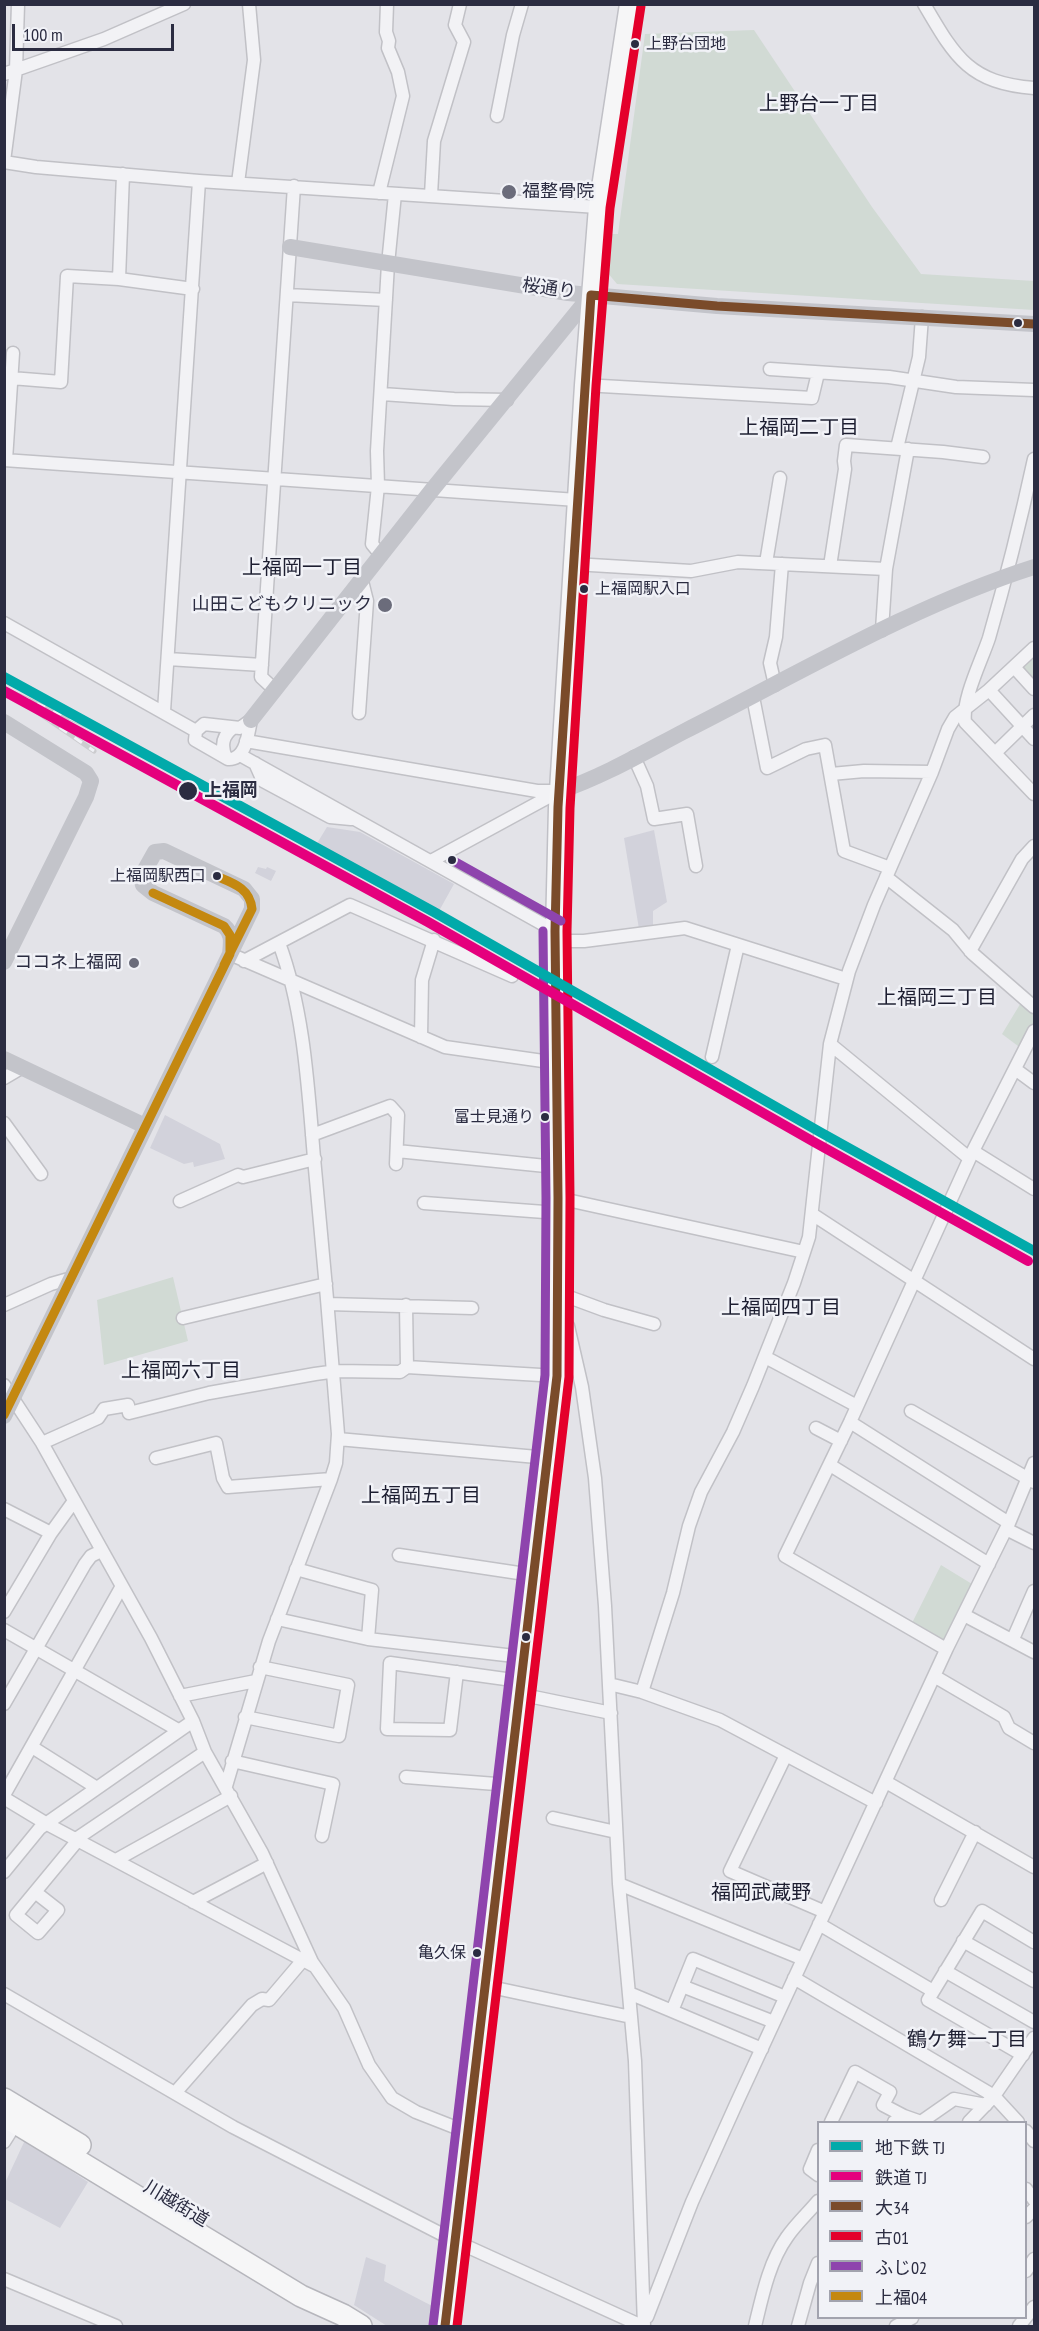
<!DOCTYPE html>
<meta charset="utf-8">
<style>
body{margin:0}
#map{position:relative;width:1039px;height:2331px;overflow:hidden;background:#e3e3e8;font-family:"PT Sans Narrow","Noto Sans JP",sans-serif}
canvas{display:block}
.frame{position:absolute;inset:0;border:6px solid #2b2c41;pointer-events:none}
.legend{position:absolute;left:817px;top:2121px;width:210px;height:198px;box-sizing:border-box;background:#f1f2f7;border:2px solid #a2a3ae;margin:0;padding:8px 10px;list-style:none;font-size:18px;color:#2b2c41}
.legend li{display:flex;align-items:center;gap:12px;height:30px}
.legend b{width:30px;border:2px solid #a2a3ae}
.scale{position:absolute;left:12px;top:24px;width:162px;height:27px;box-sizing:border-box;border:3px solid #2b2c41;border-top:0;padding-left:8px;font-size:18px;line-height:21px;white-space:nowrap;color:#2b2c41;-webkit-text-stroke:4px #f1f2f7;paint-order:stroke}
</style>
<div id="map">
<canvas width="1039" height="2331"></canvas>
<div class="frame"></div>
<ul class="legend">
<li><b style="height:8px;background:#01aaaa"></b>地下鉄 TJ</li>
<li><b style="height:8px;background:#e5007d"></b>鉄道 TJ</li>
<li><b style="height:8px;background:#7a4b2a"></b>大34</li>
<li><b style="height:8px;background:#e4002b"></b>古01</li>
<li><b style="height:8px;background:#8e44ad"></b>ふじ02</li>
<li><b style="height:8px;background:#c48810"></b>上福04</li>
</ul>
<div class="scale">100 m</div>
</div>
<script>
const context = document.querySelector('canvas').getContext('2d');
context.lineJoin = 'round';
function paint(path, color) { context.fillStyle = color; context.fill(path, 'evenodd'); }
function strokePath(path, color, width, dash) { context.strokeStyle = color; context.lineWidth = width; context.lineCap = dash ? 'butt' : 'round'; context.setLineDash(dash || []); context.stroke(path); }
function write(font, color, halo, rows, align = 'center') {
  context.font = font + ' "PT Sans Narrow","Noto Sans JP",sans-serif'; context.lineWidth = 5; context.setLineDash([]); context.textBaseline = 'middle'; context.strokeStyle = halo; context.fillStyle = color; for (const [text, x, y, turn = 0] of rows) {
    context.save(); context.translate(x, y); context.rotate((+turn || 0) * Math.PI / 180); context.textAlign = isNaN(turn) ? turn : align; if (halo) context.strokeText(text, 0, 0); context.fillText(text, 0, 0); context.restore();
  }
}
paint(new Path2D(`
 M 327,827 L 360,832 L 454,884 L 439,911 L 316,845 Z
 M 654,830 L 667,902 L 653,911 L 653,928 L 639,929 L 624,838 Z
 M 258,867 L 266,869 L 267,867 L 276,871 L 271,881 L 255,873 Z
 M 165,1115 L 220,1144 L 225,1159 L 194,1167 L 193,1162 L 184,1164 L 150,1148 Z
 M 25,2140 L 88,2182 L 60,2228 L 5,2199 L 5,2183 Z
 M 366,2257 L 386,2265 L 384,2281 L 436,2308 L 435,2326 L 387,2326 L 354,2305 Z`), '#d2d2db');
paint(new Path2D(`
 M 754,30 L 872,207 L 921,274 L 1034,281 L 1034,310 L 617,284 L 607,272 L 610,234 L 618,234 L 645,34 Z
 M 1034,654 L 1034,684 L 1022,670 L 1022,665 Z
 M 1022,1001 L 1034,1011 L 1034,1025 L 1022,1049 L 1002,1034 Z
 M 173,1277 L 188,1341 L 104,1365 L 97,1300 Z
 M 941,1565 L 972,1584 L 944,1641 L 912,1623 Z`), '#d1dad4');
const street = new Path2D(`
 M 924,4 C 955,57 969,83 1034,88
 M 4,74 L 104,39 L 184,4
 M 497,116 L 513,35 L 522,4
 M 4,161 L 16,70 L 18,4
 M 4,162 L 36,167 L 199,181 L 598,207
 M 238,183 L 254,60 L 249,4
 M 379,193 L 403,96 L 398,72 L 388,48 L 389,41 L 386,32 L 387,4
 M 431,195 L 434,141 L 464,42 L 455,25 L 460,4
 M 119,279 L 123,174
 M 287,295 L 386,300
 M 770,369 L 889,377 L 956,387 L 1034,390
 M 11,378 L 61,382 L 67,276 L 119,279 L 193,289
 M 584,385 L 812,398 L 818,373
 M 382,394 L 454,399 L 507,400
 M 897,448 L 919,357 L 922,317
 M 1034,459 C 1021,519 1006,579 989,638 C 981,662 962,699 965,722 L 1034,794
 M 4,460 L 577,500
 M 6,460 L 13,353
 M 381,555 L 372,544 L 378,486 L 377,451 L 388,264 L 395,194
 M 766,563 L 780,478
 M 574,564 L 691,571 L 738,562 L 886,569
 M 830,566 L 845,469 L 844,461 L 846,445 L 943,452 L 983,457
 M 4,623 L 196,731
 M 882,630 L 886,569 L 908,449
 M 1034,648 L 989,690 L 1034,739
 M 168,659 L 262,665
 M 1014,667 L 1034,689
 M 775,685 L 770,663 L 776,637 L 782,564
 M 275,690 L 261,677 L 294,186
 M 753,697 L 767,768 L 806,749 L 825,745 L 844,851 L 890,868
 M 164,711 L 199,181
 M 359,713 L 367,601 L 362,581
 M 251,720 C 248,734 246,760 228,759 L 195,740 L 196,731 L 204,724 L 240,728 Z
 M 246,741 L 537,791 L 560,791
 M 995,753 L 1034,715
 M 240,755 L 555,931
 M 634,757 L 647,786 L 654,819 L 687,814 L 696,866
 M 226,758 C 221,746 222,736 233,728
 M 255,763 L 263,781 L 330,817 L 351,819
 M 831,774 L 864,771 L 932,772
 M 431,861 L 556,793
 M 886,877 L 953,930 L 972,953 L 1034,1007
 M 555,941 L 584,941 L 685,928 L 846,979
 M 970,951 L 1022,859 L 1034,846
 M 230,954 L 445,1047 L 557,1063
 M 244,961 L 350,905 L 512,976
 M 421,1037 L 422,980 L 434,940
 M 830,1044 L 969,1158
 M 712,1057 L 738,945
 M 1015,1069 L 1034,1083
 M 4,1078 L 21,1068
 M 4,1123 L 41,1174
 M 312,1135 L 390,1106 L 398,1115 L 396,1164
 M 397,1151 L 556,1167
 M 973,1151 L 1034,1189
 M 558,1198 L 804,1252
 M 180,1201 L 238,1175 L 243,1177 L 315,1159
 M 424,1203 L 558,1213
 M 812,1214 L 1034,1359
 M 558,1293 L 604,1310 L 654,1324
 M 328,1304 L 472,1308
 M 4,1305 L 51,1284 L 72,1278
 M 559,1311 L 568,1326 L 582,1387 L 595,1478 L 605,1606 L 619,1884 L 635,2061 L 644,2326
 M 183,1318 L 326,1284
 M 765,1357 L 857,1406
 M 407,1367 L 557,1376
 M 4,1385 L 42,1443 L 151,1638 L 193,1721 L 205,1752 L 262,1853 L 312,1962 L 344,2008 L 369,2065 L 392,2098 L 416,2112 L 467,2132
 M 911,1411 L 1034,1482
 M 850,1422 L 1009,1523
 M 816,1428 L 841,1441
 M 338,1439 L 548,1458
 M 42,1443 L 98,1418 L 104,1409 L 128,1405 L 129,1413 L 209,1393 L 315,1374 L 337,1371 L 400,1372 L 407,1367 L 406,1305
 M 156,1458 L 216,1443 L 223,1478 L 228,1487 L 331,1479
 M 830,1465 L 989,1564
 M 4,1509 L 51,1533
 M 1006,1529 L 1034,1543
 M 399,1555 L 532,1575
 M 296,1569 L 372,1590 L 368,1639
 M 4,1612 L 51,1533 L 74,1501
 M 964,1615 L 1034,1652
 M 277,1619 L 368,1639 L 523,1657
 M 4,1630 L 178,1730
 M 1013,1639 L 1034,1591
 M 946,1649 L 785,1556 L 850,1422 L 973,1151 L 1034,1031
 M 457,1672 L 450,1730 L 387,1729 L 390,1663 L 520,1681
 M 934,1676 L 1004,1717 L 1009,1728 L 1034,1743
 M 609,1684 L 642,1692 L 720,1720 L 876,1803
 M 642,1692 L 673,1593 L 689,1526 L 701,1492 L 733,1432 L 753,1386 L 794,1283 L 809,1237 L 830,1044 L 849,971 L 874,905 L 932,772 L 948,729 L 955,717 L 989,690
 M 519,1694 L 611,1713
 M 180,1696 L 256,1681
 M 4,1704 L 85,1564 L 91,1556 L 101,1551
 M 245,1717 L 339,1736 L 348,1685 L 260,1667
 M 32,1747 L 97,1788
 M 786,1755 L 730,1871 L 825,1912
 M 232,1761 L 333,1784 L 322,1836
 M 406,1777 L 509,1785
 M 886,1782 L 1034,1867
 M 226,1786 L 269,1641 L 331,1479 L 336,1463 L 338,1434 C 331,1342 323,1250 314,1158 C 308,1087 304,1010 279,943
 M 4,1795 L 122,1586
 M 4,1798 L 47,1824 L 314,1966
 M 553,1818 L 616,1832
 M 76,1839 L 205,1752
 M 116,1860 L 231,1796
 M 4,1872 L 40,1828 L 193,1721
 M 619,1884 L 803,1959
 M 35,1892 L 58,1910 L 38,1933 L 16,1915 L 78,1840
 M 941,1900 L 975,1832
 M 193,1902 L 267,1863
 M 819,1924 L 933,1991
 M 963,1941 L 1034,1981
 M 945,1971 L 1034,2022
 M 794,1978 L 994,2096 L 1018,2122
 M 486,1986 L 631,2017
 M 682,1986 L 774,2022
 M 629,1993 L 672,2011
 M 4,1994 L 233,2127 L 455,2241 L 642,2326
 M 762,2049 L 672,2011 L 693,1959 L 785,1997
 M 1023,2055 L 928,2000 L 982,1911 L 1034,1942
 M 175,2093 L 252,2005 L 262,1999 L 269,2000 L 303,1960
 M 831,2122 L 855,2072 L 890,2092 L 883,2105 L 904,2116
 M 894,2122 L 904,2116 L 921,2122 L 954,2099 L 986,2105
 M 969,2122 L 994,2096 L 1034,2038
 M 1026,2131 L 1034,2141
 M 4,2142 L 16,2123
 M 818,2150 L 810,2169 L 818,2175
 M 1026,2189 L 1034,2200
 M 1026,2217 L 1034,2209
 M 1026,2271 L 1034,2259
 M 4,2279 L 116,2326
 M 647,2317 L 692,2202 L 737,2102 L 947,1648 L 1009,1523 L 1034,1463
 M 755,2326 C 762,2297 769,2262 787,2237 C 796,2224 808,2213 818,2201
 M 798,2326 L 810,2283 L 818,2263
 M 896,2326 L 912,2318
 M 1019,2326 L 1034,2307`);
const primary = new Path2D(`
 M 445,2326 L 474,2068 L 486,1986 L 557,1376 L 558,1198 L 555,931 L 558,807 L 584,385 L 598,207 L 629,4`);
const highway = new Path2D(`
 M 4,2099 L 80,2145
 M 4,2116 L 301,2296 L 343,2315 L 361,2326`);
strokePath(street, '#c1c1c6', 15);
strokePath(primary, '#c0c0c6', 21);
strokePath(highway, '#b6b6bc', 24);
strokePath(street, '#f2f2f5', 12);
strokePath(new Path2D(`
 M 290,247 L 568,293 L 717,306 L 1034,324
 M 251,720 L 432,490 L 591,295
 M 4,722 L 86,773 L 91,781 L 86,797 L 4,962
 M 560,791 C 602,777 643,753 683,732 C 798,674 912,606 1034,567
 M 4,1059 L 145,1126
 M 4,1416 L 252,909 L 252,899 L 244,889 L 164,851 L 155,852 L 141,877 L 143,885 L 153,893 L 224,926 C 233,934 231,943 230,954`), '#c3c4ca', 16);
strokePath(primary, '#f6f6f7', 18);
strokePath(highway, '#f6f6f7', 21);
const rail = new Path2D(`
 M 4,689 L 106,734
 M 30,707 L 94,751`);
strokePath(rail, '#cccccf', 5);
strokePath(rail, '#f1f2f7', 3, [9]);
strokePath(new Path2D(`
 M 591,295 L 717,306 L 1034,324
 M 445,2326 L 557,1376 L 558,1198 L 555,931 L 558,807 L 591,295`), '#7a4b2a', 9);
strokePath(new Path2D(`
 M 457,2326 L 569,1377 L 570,1198 L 567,931 L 570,808 L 596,386 L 610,208 L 641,6`), '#e4002b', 9);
strokePath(new Path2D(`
 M 452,860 L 561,921
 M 433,2325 L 545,1375 L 546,1198 L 543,931`), '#8e44ad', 9);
strokePath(new Path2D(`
 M 216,876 C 233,883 250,888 252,909 L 224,965
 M 4,1415 L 230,954 L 230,935 L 224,926 L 153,893`), '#c48810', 9);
strokePath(new Path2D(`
 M 4,691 L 428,922 L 814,1142 L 1028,1261`), '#e5007d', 10);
strokePath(new Path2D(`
 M 4,677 L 434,912 L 820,1132 L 1034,1251`), '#01aaaa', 10);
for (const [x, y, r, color] of [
 [635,44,5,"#2b2c41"],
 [509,192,8,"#6b6c7b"],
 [1018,323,5,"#2b2c41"],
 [584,589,5,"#2b2c41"],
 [385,605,8,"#6b6c7b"],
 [188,791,10,"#2b2c41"],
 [452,860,5,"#2b2c41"],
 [217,876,5,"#2b2c41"],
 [134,963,6,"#6b6c7b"],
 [545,1117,5,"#2b2c41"],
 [526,1637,5,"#2b2c41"],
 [477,1953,5,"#2b2c41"]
]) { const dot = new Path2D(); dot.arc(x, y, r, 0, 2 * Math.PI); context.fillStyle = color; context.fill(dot); strokePath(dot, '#f1f2f7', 2); }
write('16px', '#2b2c41', '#f1f2f7', [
 ["上野台団地",646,44,"left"],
 ["上福岡駅入口",595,589,"left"],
 ["上福岡駅西口",206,876],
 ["富士見通り",534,1117],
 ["亀久保",466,1953]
], 'right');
write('18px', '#2b2c41', '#f1f2f7', [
 ["福整骨院",522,192,"left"],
 ["山田こどもクリニック",372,605],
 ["ココネ上福岡",122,963]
], 'right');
write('18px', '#2b2c41', '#f1f2f7', [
 ["桜通り",549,289,8],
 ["川越街道",176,2204,31]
]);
write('bold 18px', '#2b2c41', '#f1f2f7', [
 ["上福岡",204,791]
], 'left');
write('20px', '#1d1e31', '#f1f2f7', [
 ["上野台一丁目",819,104],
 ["上福岡二丁目",799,428],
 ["上福岡一丁目",302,568],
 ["上福岡三丁目",937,998],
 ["上福岡四丁目",781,1308],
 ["上福岡六丁目",181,1371],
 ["上福岡五丁目",421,1496],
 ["福岡武蔵野",761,1893],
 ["鶴ケ舞一丁目",967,2040]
]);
</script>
